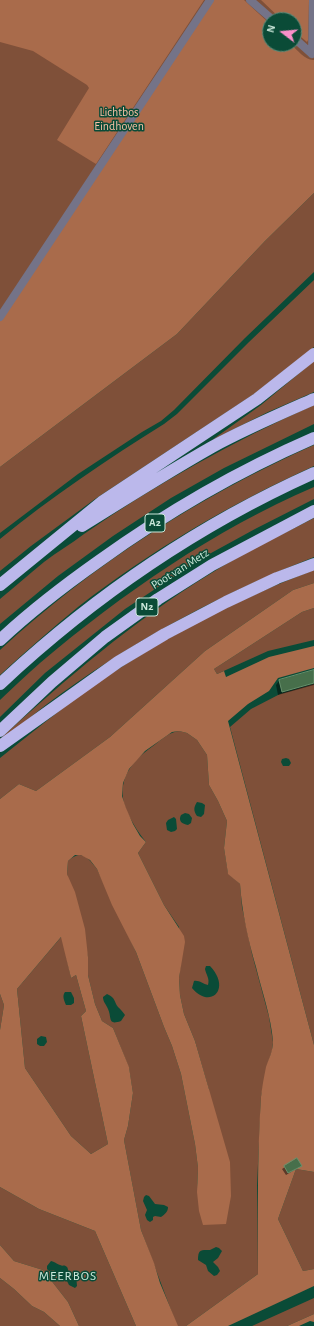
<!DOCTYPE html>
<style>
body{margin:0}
#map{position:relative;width:314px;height:1326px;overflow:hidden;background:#0a4b37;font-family:"Alegreya Sans",sans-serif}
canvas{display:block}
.north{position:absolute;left:262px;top:12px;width:40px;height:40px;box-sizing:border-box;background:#0a4b37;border:1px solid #578a79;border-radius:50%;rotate:286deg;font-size:11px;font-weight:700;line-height:16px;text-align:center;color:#cbe8db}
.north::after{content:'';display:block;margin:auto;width:14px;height:18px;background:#f98fc9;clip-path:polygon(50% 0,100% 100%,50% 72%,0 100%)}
</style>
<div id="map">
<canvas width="314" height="1326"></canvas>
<div class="north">N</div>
</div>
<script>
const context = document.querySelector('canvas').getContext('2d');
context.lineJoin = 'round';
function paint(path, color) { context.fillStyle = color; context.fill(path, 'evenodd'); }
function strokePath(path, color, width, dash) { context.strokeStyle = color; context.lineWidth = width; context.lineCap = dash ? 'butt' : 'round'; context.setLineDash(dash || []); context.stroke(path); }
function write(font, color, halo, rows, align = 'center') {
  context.font = font + ' "Alegreya Sans",sans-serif'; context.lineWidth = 3; context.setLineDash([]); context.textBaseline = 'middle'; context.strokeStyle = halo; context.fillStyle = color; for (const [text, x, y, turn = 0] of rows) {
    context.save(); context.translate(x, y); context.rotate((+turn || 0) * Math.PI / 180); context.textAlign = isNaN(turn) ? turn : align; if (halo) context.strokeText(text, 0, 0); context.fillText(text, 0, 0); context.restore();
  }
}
paint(new Path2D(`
 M 0,0 L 314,0 L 314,89 L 0,413 ZM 270,20 L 294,20 L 294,44 L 270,44 Z
 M 314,193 L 314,272 L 245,338 L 174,410 L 161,421 L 142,432 L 78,474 L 0,533 L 0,467 L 177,334 L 265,241 Z
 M 314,280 L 314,347 L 254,394 L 95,499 L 31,546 L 0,571 L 0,539 C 51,497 108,459 164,424 L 177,414 L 249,342 Z
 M 314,361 L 314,392 L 268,412 L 212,440 L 261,405 Z
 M 314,405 L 314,424 L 224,468 L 171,498 L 113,536 L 58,576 L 0,624 L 0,599 C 15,587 29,574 44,562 C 57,552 71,544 84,534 C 156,484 234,441 314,405 Z
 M 314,445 L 314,466 C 230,504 150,551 78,607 C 51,629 25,652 0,675 L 0,650 C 92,565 200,496 314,445 Z
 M 314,487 L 314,499 L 255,529 L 202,558 L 125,609 L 45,673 L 0,717 L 0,700 C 13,688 26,675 40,663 C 123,593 214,530 314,487 Z
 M 314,518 L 314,557 C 225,592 140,637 62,693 C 41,708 21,725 0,742 L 0,739 C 67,678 132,622 210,574 C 243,553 279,536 314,518 Z
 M 314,570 L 314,583 L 293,590 L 205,651 L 110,737 L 36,791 L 19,784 L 0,799 L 0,758 C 29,735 57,712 86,691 C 155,642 235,600 314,570 Z
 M 314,608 L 314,640 L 268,651 L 217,674 L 214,669 L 302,612 Z
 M 314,684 L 314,1045 L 230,727 L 251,709 L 280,694 ZM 286,758 L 289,759 L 291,763 L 289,766 L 283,766 L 281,762 L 282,759 Z
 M 179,731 L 187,733 L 197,740 L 207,755 L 209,785 L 218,801 L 227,821 L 224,848 L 228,873 L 240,884 L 242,907 L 252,954 L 269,1017 L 273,1042 L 272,1051 L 267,1066 L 261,1097 L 257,1186 L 258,1274 L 186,1326 L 177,1326 L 141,1230 L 124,1140 L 128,1126 L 133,1093 L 129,1068 L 113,1028 L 102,1021 L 95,1004 L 88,975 L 88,957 L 67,874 L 68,861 C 82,849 87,857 97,869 L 136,952 L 164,1027 L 172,1046 L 181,1074 L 195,1144 L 198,1168 L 197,1192 L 209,1090 L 195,1041 L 184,1014 L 180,995 L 179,978 L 181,961 L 179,927 L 164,905 L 138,853 L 146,842 C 139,834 134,825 129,816 C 114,786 127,764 153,746 C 161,740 169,732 179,731 ZM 197,802 L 202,803 L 205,805 L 204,814 L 201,817 L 197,816 C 193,810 194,807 197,802 ZM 185,813 L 189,814 L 192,818 L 191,823 L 188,825 C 182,824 178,821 181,815 ZM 174,817 L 176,819 L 177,829 L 175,831 L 171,832 L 167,830 L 166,823 L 168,820 ZM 206,966 L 210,966 C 232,989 210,1010 192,988 L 194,981 C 199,980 203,984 208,985 C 210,978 206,975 205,969 ZM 107,994 C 116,998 114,1002 118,1007 C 121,1010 123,1012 125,1015 L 121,1021 C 107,1026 112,1017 108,1009 C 106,1004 103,1002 103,997 ZM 146,1195 L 149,1196 L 155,1204 L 164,1205 L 168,1207 C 168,1212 165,1214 161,1217 L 155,1216 L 153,1217 L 153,1220 L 150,1222 L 147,1220 L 145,1215 L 147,1210 L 143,1201 L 144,1197 ZM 216,1247 L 219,1248 L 222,1251 L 218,1258 L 213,1262 L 218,1267 L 220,1271 L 217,1275 L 214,1276 L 208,1271 L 206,1265 L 198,1260 C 198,1249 201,1250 210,1250 Z
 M 62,936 L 71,978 L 76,975 L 86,1011 L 81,1016 L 108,1144 L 91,1154 L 71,1136 L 25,1068 L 17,989 ZM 65,992 L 71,992 L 74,998 L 74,1003 L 71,1005 L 66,1005 C 64,1000 62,996 65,992 ZM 41,1036 L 46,1037 L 47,1042 L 44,1046 L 40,1046 L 37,1044 L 37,1039 Z
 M 0,994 L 4,1005 L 0,1030 Z
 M 296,1169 L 314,1172 L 314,1269 L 303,1271 L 278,1219 Z
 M 0,1187 L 39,1209 L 95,1231 L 136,1326 L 79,1326 L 68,1302 L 43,1270 L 14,1261 L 0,1245 ZM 51,1261 C 56,1262 56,1264 60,1265 C 64,1267 63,1264 67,1267 C 68,1268 68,1271 69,1273 C 73,1279 77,1276 77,1286 L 75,1288 L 69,1285 L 67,1281 L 61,1279 L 54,1270 L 49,1271 L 47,1269 L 47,1266 Z
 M 0,1278 L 14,1289 L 32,1306 L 44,1312 L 60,1326 L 0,1326 Z
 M 314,1298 L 314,1314 L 287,1326 L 252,1326 Z`), '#7f5039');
paint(new Path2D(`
 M 0,0 L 204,0 L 96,164 L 57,140 L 89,88 L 87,85 L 33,51 L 0,42 Z
 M 214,0 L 244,0 L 270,24 L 270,44 L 291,44 C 297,50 306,61 314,60 L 314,193 L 265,241 L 177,334 L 0,467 L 0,320 L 141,108 Z
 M 261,0 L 309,0 L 308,40 L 307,42 L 294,31 L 294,20 L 282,20 Z
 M 314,583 L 314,608 L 302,612 L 214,669 L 217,674 L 224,671 L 226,677 L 269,657 L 314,646 L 314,668 L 278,678 L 269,691 L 248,704 L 228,721 L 314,1045 L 314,1172 L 296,1169 L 278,1219 L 303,1271 L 314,1269 L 314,1286 L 228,1326 L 186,1326 L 258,1274 C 258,1215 257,1156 261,1097 C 262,1087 264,1077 266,1067 C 269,1058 273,1051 273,1041 C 271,1016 262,992 256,967 C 248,940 242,912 240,884 L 228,874 L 224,848 L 227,821 L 218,801 L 209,785 L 207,755 L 197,740 L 187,733 L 179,731 L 172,732 L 145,751 L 129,769 L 123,783 L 122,796 L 126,808 L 133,824 L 140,836 L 146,842 L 138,853 L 164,905 L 184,936 L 185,942 L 179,978 L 180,995 L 184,1014 L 195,1041 L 230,1162 L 231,1196 L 226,1224 L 203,1225 L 199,1211 L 197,1192 L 198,1168 L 195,1144 L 181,1074 L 172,1046 L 164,1027 L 136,952 L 112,905 L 97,869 L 90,860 L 81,855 L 75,855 L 68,861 L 67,874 L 75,892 L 85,929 L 88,957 L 88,975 L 95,1004 L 102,1021 L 113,1028 L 129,1067 L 133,1093 L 128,1126 L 124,1140 L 141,1230 L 154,1263 L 160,1283 L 178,1326 L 136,1326 L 95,1231 L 39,1209 L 0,1187 L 0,1030 L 4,1005 L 0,994 L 0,799 L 19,784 L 36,791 L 110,737 L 205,651 L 293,590 ZM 61,937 L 71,978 L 76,975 L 86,1011 L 81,1016 L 108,1144 L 91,1154 L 71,1136 L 25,1068 L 17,989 Z
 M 0,1245 L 14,1261 L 43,1270 L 68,1302 L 79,1326 L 60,1326 L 44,1312 L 32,1306 L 14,1289 L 0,1278 Z
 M 314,1314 L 314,1322 L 310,1321 L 299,1326 L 287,1326 Z`), '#a96b4b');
paint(new Path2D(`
 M 314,671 L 314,685 L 278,695 L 276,685 L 279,681 Z
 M 285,1167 L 298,1168 L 286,1175 L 282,1169 Z`), '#0007');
const building = new Path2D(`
 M 314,670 L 314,683 L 282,692 L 279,680 Z
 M 297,1158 L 302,1166 L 288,1173 L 284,1166 Z`);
paint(building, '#476f4b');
strokePath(building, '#68916c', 1);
strokePath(new Path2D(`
 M 250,0 L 273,20
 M 313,0 L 312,54 L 314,52
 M 294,38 L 312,54
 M 0,317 L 210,0`), '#747388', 8);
strokePath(new Path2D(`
 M 82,526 C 125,499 168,472 212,447 C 245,429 280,414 314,399
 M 0,585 L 103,501 L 257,399 L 314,354
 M 0,640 C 31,611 65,585 99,561 C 167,512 238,471 314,438
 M 0,684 C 92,598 198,525 314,473
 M 0,731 L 52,682 L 105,637 L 158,599 L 212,565 L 314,511
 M 0,746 L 118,662 L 165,634 L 226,602 L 277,578 L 314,564`), '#bbb8eb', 12);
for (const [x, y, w] of [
 [155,523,20],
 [147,607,22]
]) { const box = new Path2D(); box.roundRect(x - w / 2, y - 9, w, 18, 3); context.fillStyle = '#0a4b37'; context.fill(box); strokePath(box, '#cbe8db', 1); }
write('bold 11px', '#cbe8db', null, [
 ["A2",155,523],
 ["N2",147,607]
]);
write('12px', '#f8c1a6', '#0a4b37', [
 ["Lichtbos",119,112],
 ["Eindhoven",119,126]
]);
write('12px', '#cbe8db', '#0a4b37', [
 ["Poot van Metz",180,569,-32]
]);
context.letterSpacing = '1px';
write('13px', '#cbe8db', '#0a4b37', [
 ["MEERBOS",68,1276]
]);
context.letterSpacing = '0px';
</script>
